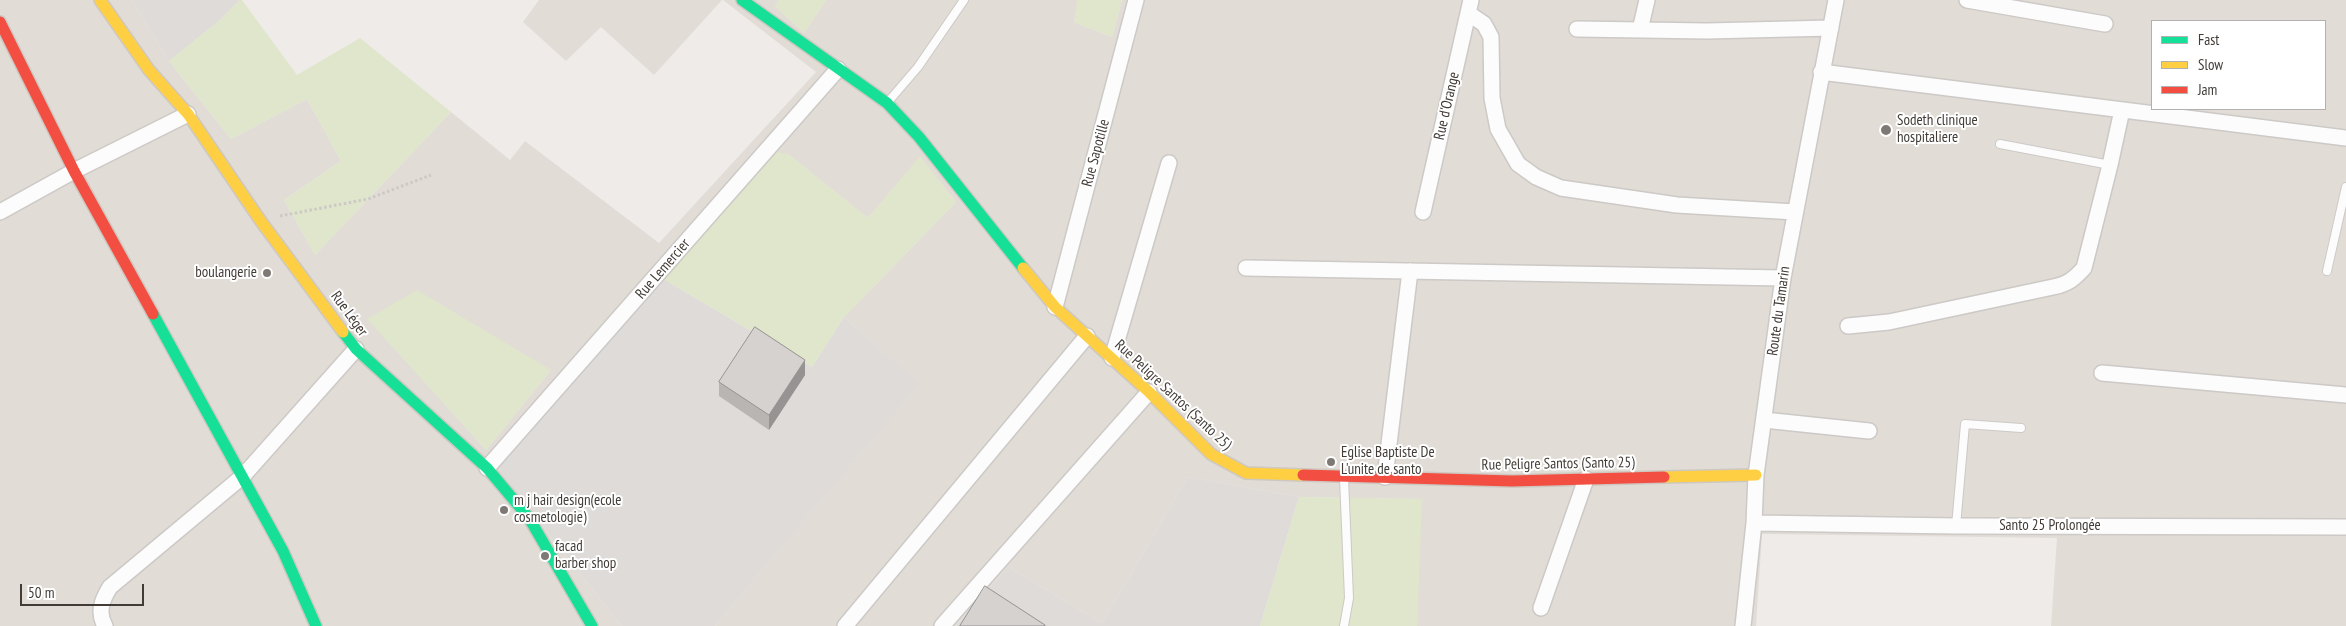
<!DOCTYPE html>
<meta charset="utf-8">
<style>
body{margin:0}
#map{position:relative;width:2346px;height:626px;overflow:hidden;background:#eeebe9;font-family:"PT Sans Narrow",sans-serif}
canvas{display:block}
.legend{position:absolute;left:2151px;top:20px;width:175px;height:90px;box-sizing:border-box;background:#fff;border:1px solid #b3b1af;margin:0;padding:6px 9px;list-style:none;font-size:15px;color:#423b36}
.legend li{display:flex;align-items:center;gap:10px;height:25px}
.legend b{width:25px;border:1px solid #b3b1af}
.scale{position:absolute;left:20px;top:584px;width:124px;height:22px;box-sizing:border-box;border:2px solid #423b36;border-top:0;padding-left:6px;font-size:15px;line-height:18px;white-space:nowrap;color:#423b36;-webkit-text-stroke:4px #fff;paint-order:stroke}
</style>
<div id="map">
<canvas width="2346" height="626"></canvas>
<ul class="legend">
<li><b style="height:6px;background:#16e098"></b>Fast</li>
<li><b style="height:6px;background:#ffcf43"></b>Slow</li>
<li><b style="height:6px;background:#f24e42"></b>Jam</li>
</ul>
<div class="scale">50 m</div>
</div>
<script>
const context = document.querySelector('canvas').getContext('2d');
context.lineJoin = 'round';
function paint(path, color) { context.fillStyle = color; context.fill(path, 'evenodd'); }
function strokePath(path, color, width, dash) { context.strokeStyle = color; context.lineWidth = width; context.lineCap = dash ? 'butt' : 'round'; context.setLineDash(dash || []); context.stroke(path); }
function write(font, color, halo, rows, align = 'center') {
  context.font = font + ' "PT Sans Narrow",sans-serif'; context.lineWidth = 4; context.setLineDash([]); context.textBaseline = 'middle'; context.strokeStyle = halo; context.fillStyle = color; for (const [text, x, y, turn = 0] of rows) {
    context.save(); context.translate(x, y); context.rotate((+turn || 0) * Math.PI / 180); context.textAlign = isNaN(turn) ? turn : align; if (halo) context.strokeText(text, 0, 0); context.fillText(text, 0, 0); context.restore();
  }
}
paint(new Path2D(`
 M 0,0 L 132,0 L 169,61 L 231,139 L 307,99 L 341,161 L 284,200 L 315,255 L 451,112 L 510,160 L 525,141 L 659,243 L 816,72 L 723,0 L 779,0 L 775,6 L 804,33 L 826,0 L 1078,0 L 1074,22 L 1112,37 L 1122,0 L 2346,0 L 2346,626 L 2051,626 L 2057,538 L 1762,534 L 1756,626 L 1417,626 L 1421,499 L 1299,497 L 1188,477 L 1102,623 L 1008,567 L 955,626 L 715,626 L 918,384 L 844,317 L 956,202 L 920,157 L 868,218 L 788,154 L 496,468 L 622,626 L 0,626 ZM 2152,21 L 2325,21 L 2325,109 L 2152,109 ZM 368,319 L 551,370 L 486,450 Z
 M 539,0 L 722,0 L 654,75 L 601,27 L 566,61 L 523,22 Z`), '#e1dcd6');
paint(new Path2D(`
 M 132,0 L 240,0 L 219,21 L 169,61 Z
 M 660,277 L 812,367 L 844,317 L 919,384 L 715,626 L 622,626 L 496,468 Z
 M 1188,477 L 1299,497 L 1260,626 L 955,626 L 1008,567 L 1102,623 Z`), '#dfdbd8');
paint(new Path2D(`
 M 240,0 L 242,0 L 297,75 L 360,38 L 451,112 L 315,255 L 284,200 L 341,161 L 307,99 L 231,139 L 169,61 L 219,21 Z
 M 779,0 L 826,0 L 804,33 L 775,6 Z
 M 1078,0 L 1122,0 L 1112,37 L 1074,22 Z
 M 775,152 L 788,154 L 868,218 L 920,156 L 956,202 L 844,317 L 812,367 L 660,277 Z
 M 417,290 L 551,370 L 486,450 L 367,319 Z
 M 1299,497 L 1422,499 L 1417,626 L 1260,626 Z`), '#e0e6cb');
const lane = new Path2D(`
 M 888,102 L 918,67 L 964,0
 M 2000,144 L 2110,165
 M 2327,271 L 2346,187
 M 1344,478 L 1349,598 L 1344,626
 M 1956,526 L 1965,424 L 2021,428`);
const street = new Path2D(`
 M 1967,0 L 2105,24
 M 1468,13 L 1484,24 L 1491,37 L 1492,98 L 1498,129 L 1518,164 L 1536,177 L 1561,188 L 1677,205 L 1795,212
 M 1577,29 L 1707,31 L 1831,28
 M 1640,30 L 1647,0
 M 1821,72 L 2346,138
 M 0,212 L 74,171 L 188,114
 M 1423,212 L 1471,0
 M 1246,268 L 1783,278
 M 1055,307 L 1136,0
 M 1848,326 L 1889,322 L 2053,287 C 2068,284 2074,279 2084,268 L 2110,165 L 2122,110
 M 1112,358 L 1169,163
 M 2102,373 L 2346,395
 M 1764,420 L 1869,431
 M 487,468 L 838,69
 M 1385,477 L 1410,271
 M 1754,523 L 1956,526 L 2346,527
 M 1541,608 L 1586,479
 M 105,626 C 97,612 102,600 110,587 L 243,476 L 356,349
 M 845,626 L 1087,336
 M 942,626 L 1149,392
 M 1743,626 L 1754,523 L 1756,475 L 1783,278 L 1836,0`);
const fast = new Path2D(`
 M 742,0 L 887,103 L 919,137 L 1023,268
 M 153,314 L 283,551 L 316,626
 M 343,332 L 356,349 L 487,468 L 529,518 L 592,626`);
const slow = new Path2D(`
 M 100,0 L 149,70 L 188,114 L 260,220 L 343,332
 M 1023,268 L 1055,307 L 1149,392 L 1211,454 L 1246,473 L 1303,475
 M 1664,477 L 1756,475`);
const jam = new Path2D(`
 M 0,22 L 74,171 L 153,314
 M 1303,475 L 1512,481 L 1664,477`);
strokePath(lane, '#ccc9c6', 10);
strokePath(street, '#ccc9c6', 18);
strokePath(fast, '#cec8c1', 14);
strokePath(slow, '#cec8c1', 14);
strokePath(jam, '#cec8c1', 14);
strokePath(new Path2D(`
 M 280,216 L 368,199 L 431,175`), '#ccc9c6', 3, [2.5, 2.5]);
strokePath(lane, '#fcfcfc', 8);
strokePath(street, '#fcfcfc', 15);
strokePath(fast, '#16e098', 11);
strokePath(slow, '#ffcf43', 11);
strokePath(jam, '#f24e42', 11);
paint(new Path2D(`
 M 805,375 L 769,430 L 719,396 L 719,382 Z`), '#b8b5b3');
paint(new Path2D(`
 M 805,360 L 805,375 L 769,430 L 769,415 Z`), '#969392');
const building = new Path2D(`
 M 755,327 L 805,360 L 769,415 L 719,382 Z
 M 985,586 L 1045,625 L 1045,626 L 960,626 Z`);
paint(building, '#d6d2d0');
strokePath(building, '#969392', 1);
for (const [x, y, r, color] of [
 [1886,130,6,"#7e7975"],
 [267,273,5,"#7e7975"],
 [1331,462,5,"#7e7975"],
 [504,510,5,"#7e7975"],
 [545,556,5,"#7e7975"]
]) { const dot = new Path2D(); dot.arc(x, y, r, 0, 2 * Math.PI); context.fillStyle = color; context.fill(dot); strokePath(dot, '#fff', 2); }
write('15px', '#423b36', '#fff', [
 ["Rue d'Orange",1447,106,-77],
 ["Rue Sapotille",1096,153,-75],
 ["Rue Lemercier",663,269,-49],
 ["Route du Tamarin",1779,311,-82],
 ["Rue Léger",349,314,54],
 ["Rue Peligre Santos (Santo 25)",1173,395,43],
 ["Rue Peligre Santos (Santo 25)",1558,464,-1],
 ["Santo 25 Prolongée",2050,526]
]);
write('15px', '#423b36', '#fff', [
 ["Sodeth clinique",1897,121],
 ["hospitaliere",1897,138],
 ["boulangerie",257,273,"right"],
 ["Eglise Baptiste De",1341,453],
 ["L'unite de santo",1341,470],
 ["m j hair design(ecole",514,501],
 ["cosmetologie)",514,518],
 ["facad",555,547],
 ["barber shop",555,564]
], 'left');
</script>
